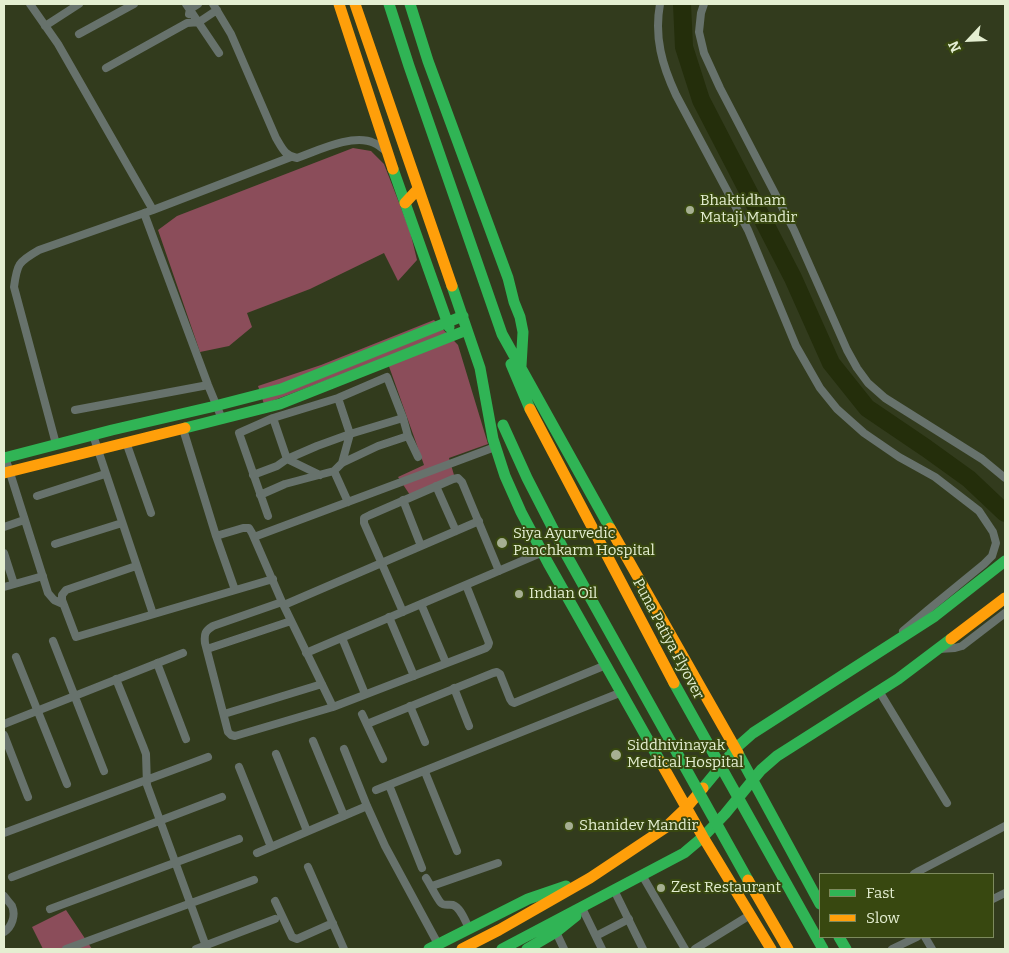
<!DOCTYPE html>
<style>
body{margin:0}
#map{position:relative;width:1009px;height:953px;overflow:hidden;background:#323b1d;font-family:Bitter,serif}
canvas{display:block}
.frame{position:absolute;inset:0;border:5px solid #e4eed1;pointer-events:none}
.legend{position:absolute;left:819px;top:873px;width:175px;height:65px;box-sizing:border-box;background:#384810;border:1px solid #7d8a5d;margin:0;padding:6px 9px;list-style:none;font-size:15px;color:#e4eed1}
.legend li{display:flex;align-items:center;gap:10px;height:25px}
.legend b{width:25px;border:1px solid #7d8a5d}
.north{position:absolute;left:944px;top:15px;width:50px;height:50px;-webkit-text-stroke:4px #384810;paint-order:stroke;rotate:245deg;font-size:14px;font-weight:700;line-height:20px;text-align:center;color:#e4eed1}
.north::after{content:'';display:block;margin:auto;width:18px;height:22px;background:#e4eed1;clip-path:polygon(50% 0,100% 100%,50% 72%,0 100%)}
</style>
<div id="map">
<canvas width="1009" height="953"></canvas>
<div class="frame"></div>
<ul class="legend">
<li><b style="height:6px;background:#30b455"></b>Fast</li>
<li><b style="height:6px;background:#ff9f0a"></b>Slow</li>
</ul>
<div class="north">N</div>
</div>
<script>
const context = document.querySelector('canvas').getContext('2d');
context.lineJoin = 'round';
function paint(path, color) { context.fillStyle = color; context.fill(path, 'evenodd'); }
function strokePath(path, color, width, dash) { context.strokeStyle = color; context.lineWidth = width; context.lineCap = dash ? 'butt' : 'round'; context.setLineDash(dash || []); context.stroke(path); }
function write(font, color, halo, rows, align = 'center') {
  context.font = font + ' Bitter,serif'; context.lineWidth = 4; context.setLineDash([]); context.textBaseline = 'middle'; context.strokeStyle = halo; context.fillStyle = color; for (const [text, x, y, turn = 0] of rows) {
    context.save(); context.translate(x, y); context.rotate((+turn || 0) * Math.PI / 180); context.textAlign = isNaN(turn) ? turn : align; if (halo) context.strokeText(text, 0, 0); context.fillText(text, 0, 0); context.restore();
  }
}
paint(new Path2D(`
 M 353,148 L 371,151 L 384,164 L 410,231 L 417,260 L 398,281 L 384,253 L 310,289 L 247,313 L 252,327 L 229,346 L 200,352 L 158,230 L 177,216 Z
 M 434,320 L 458,345 L 488,444 L 449,458 L 454,475 L 410,495 L 398,477 L 424,465 L 386,358 L 264,404 L 258,386 L 321,365 Z
 M 66,910 L 92,949 L 43,949 L 32,927 Z`), '#8b4d5a');
strokePath(new Path2D(`
 M 682,4 L 684,47 L 701,100 L 793,278 L 831,363 L 867,408 L 926,448 L 969,479 L 1005,513`), '#242e0b', 18);
strokePath(new Path2D(`
 M 30,4 L 58,44 L 153,210
 M 186,4 L 219,53
 M 213,4 L 231,34 L 276,138 C 282,148 285,156 297,158 C 317,151 353,133 374,143 C 379,145 383,149 387,152
 M 660,4 C 654,37 662,65 676,95 L 748,230 L 796,346 L 820,388 L 837,409 L 864,433 L 899,457 L 935,477 L 979,511 L 993,532 L 996,543 L 992,556 L 984,564 L 929,609 L 903,631
 M 704,4 L 701,13 L 699,32 L 704,53 L 720,88 L 794,230 L 847,350 L 857,368 L 868,383 L 885,398 L 982,459 L 1005,478
 M 189,14 L 190,9 L 198,4
 M 45,26 L 79,4
 M 79,34 L 134,4
 M 106,68 L 187,23 L 199,22 L 217,10
 M 144,213 L 208,385 L 222,419
 M 338,398 L 350,434 L 342,463
 M 75,410 L 208,385
 M 273,418 L 287,459 L 320,475
 M 183,429 L 216,536 L 235,590
 M 93,435 L 153,614
 M 126,442 L 151,513
 M 56,444 L 14,287 C 17,264 18,262 39,250 L 153,210 L 291,157
 M 5,457 L 48,593 L 54,600 L 63,604
 M 334,471 L 348,502
 M 253,475 L 277,466 L 287,459 L 317,446 L 350,434 L 403,418
 M 436,486 L 456,531
 M 260,495 L 285,484 L 334,471 L 342,463 L 378,446 L 408,436
 M 37,496 L 105,474
 M 403,500 L 421,546
 M 268,516 L 239,433 L 273,418 L 338,398 L 387,377 L 403,418 L 408,436 L 418,457
 M 4,527 L 24,520
 M 216,536 L 243,528 L 249,528 L 252,533 L 282,602 L 333,707
 M 254,537 L 495,447
 M 55,544 L 122,523
 M 4,553 L 14,584
 M 136,566 L 66,590 L 62,595 L 62,600 L 76,637 L 273,579
 M 4,587 L 43,576
 M 282,602 L 213,626 C 205,631 204,634 205,643 L 228,732 L 231,735 L 235,736 L 333,707 L 486,648 L 488,646 L 489,643 L 466,585
 M 421,604 L 446,663
 M 284,605 L 479,521
 M 403,612 L 364,523 L 364,518 L 370,515 L 453,479 L 458,478 L 462,482 L 499,571
 M 389,617 L 414,676
 M 342,638 L 365,694
 M 53,641 L 104,771
 M 207,649 L 291,621
 M 939,649 L 955,648 L 962,646 L 1005,613
 M 306,653 L 543,552
 M 16,657 L 67,784
 M 157,663 L 186,739
 M 116,679 L 143,746 L 146,754 L 147,785 L 207,949
 M 454,688 L 469,726
 M 879,691 L 947,803
 M 410,706 L 425,742
 M 224,714 L 322,684
 M 362,714 L 383,759
 M 4,724 L 183,653
 M 367,724 L 493,673 L 497,672 L 500,674 L 510,699 L 512,702 L 514,703 L 606,665
 M 4,735 L 28,797
 M 313,741 L 344,816
 M 344,749 L 367,806 L 385,846 L 438,944
 M 276,754 L 307,831
 M 239,767 L 271,847
 M 425,772 L 457,851
 M 389,785 L 422,868
 M 376,790 L 622,692
 M 4,833 L 208,757
 M 257,853 L 367,806
 M 308,867 L 344,949
 M 914,874 L 919,871 L 1005,826
 M 642,875 L 685,949
 M 12,877 L 222,797
 M 426,878 C 430,884 437,899 441,903 C 444,906 449,904 453,905 C 461,908 465,921 469,928
 M 432,886 L 498,863
 M 614,890 L 643,949
 M 4,896 C 6,899 10,903 12,906 C 16,915 12,927 4,932
 M 993,899 L 1005,893
 M 275,901 L 292,937 L 297,939 L 333,923
 M 50,909 L 239,839
 M 583,910 L 602,949
 M 556,932 L 564,949
 M 596,936 L 629,919
 M 925,937 L 932,949
 M 66,949 L 254,880
 M 196,949 L 275,919
 M 695,949 L 750,915
 M 892,949 L 917,937`), '#67726c', 8);
strokePath(new Path2D(`
 M 389,4 L 409,66 L 502,334 L 610,528
 M 410,4 L 428,61 L 508,278 L 514,302 L 520,317 L 523,332 L 521,366
 M 393,169 L 449,327
 M 452,286 L 480,368 L 493,439 L 505,476 L 521,512 L 548,563 L 660,761
 M 511,364 L 530,409
 M 185,428 L 280,404 L 467,330
 M 4,458 L 112,430 L 211,407 L 281,389 L 463,316
 M 738,753 L 820,904
 M 703,788 L 736,748 L 753,733 L 935,616 L 1005,561
 M 839,937 L 846,949
 M 429,949 L 528,899 L 566,886
 M 502,949 L 684,853 L 703,837 L 725,814 L 761,770 L 777,756 L 898,679 L 951,639
 M 527,949 L 556,932 L 576,916`), '#30b455', 11);
strokePath(new Path2D(`
 M 339,4 L 393,169
 M 355,4 L 452,286
 M 405,203 L 418,189
 M 4,473 L 185,428
 M 610,528 L 738,753
 M 951,639 L 1005,598
 M 660,761 L 703,837 L 771,949
 M 462,949 L 499,930 L 590,878 L 665,828 L 687,807 L 703,788`), '#ff9f0a', 11);
strokePath(new Path2D(`
 M 503,425 L 527,478 L 567,556 L 748,880
 M 674,683 L 823,949`), '#30b455', 11);
strokePath(new Path2D(`
 M 530,409 L 674,683
 M 748,880 L 788,949`), '#ff9f0a', 11);
for (const [x, y, r, color] of [
 [690,210,5,"#a6af92"],
 [502,543,6,"#a6af92"],
 [519,594,5,"#a6af92"],
 [616,755,6,"#a6af92"],
 [569,826,5,"#a6af92"],
 [661,888,5,"#a6af92"]
]) { const dot = new Path2D(); dot.arc(x, y, r, 0, 2 * Math.PI); context.fillStyle = color; context.fill(dot); strokePath(dot, '#384810', 2); }
write('15px', '#e4eed1', '#384810', [
 ["Bhaktidham",700,201],
 ["Mataji Mandir",700,218],
 ["Siya Ayurvedic",513,534],
 ["Panchkarm Hospital",513,551],
 ["Indian Oil",529,594],
 ["Siddhivinayak",627,746],
 ["Medical Hospital",627,763],
 ["Shanidev Mandir",579,826],
 ["Zest Restaurant",671,888]
], 'left');
write('15px', '#e4eed1', '#384810', [
 ["Puna Patiya Flyover",668,639,62]
]);
</script>
